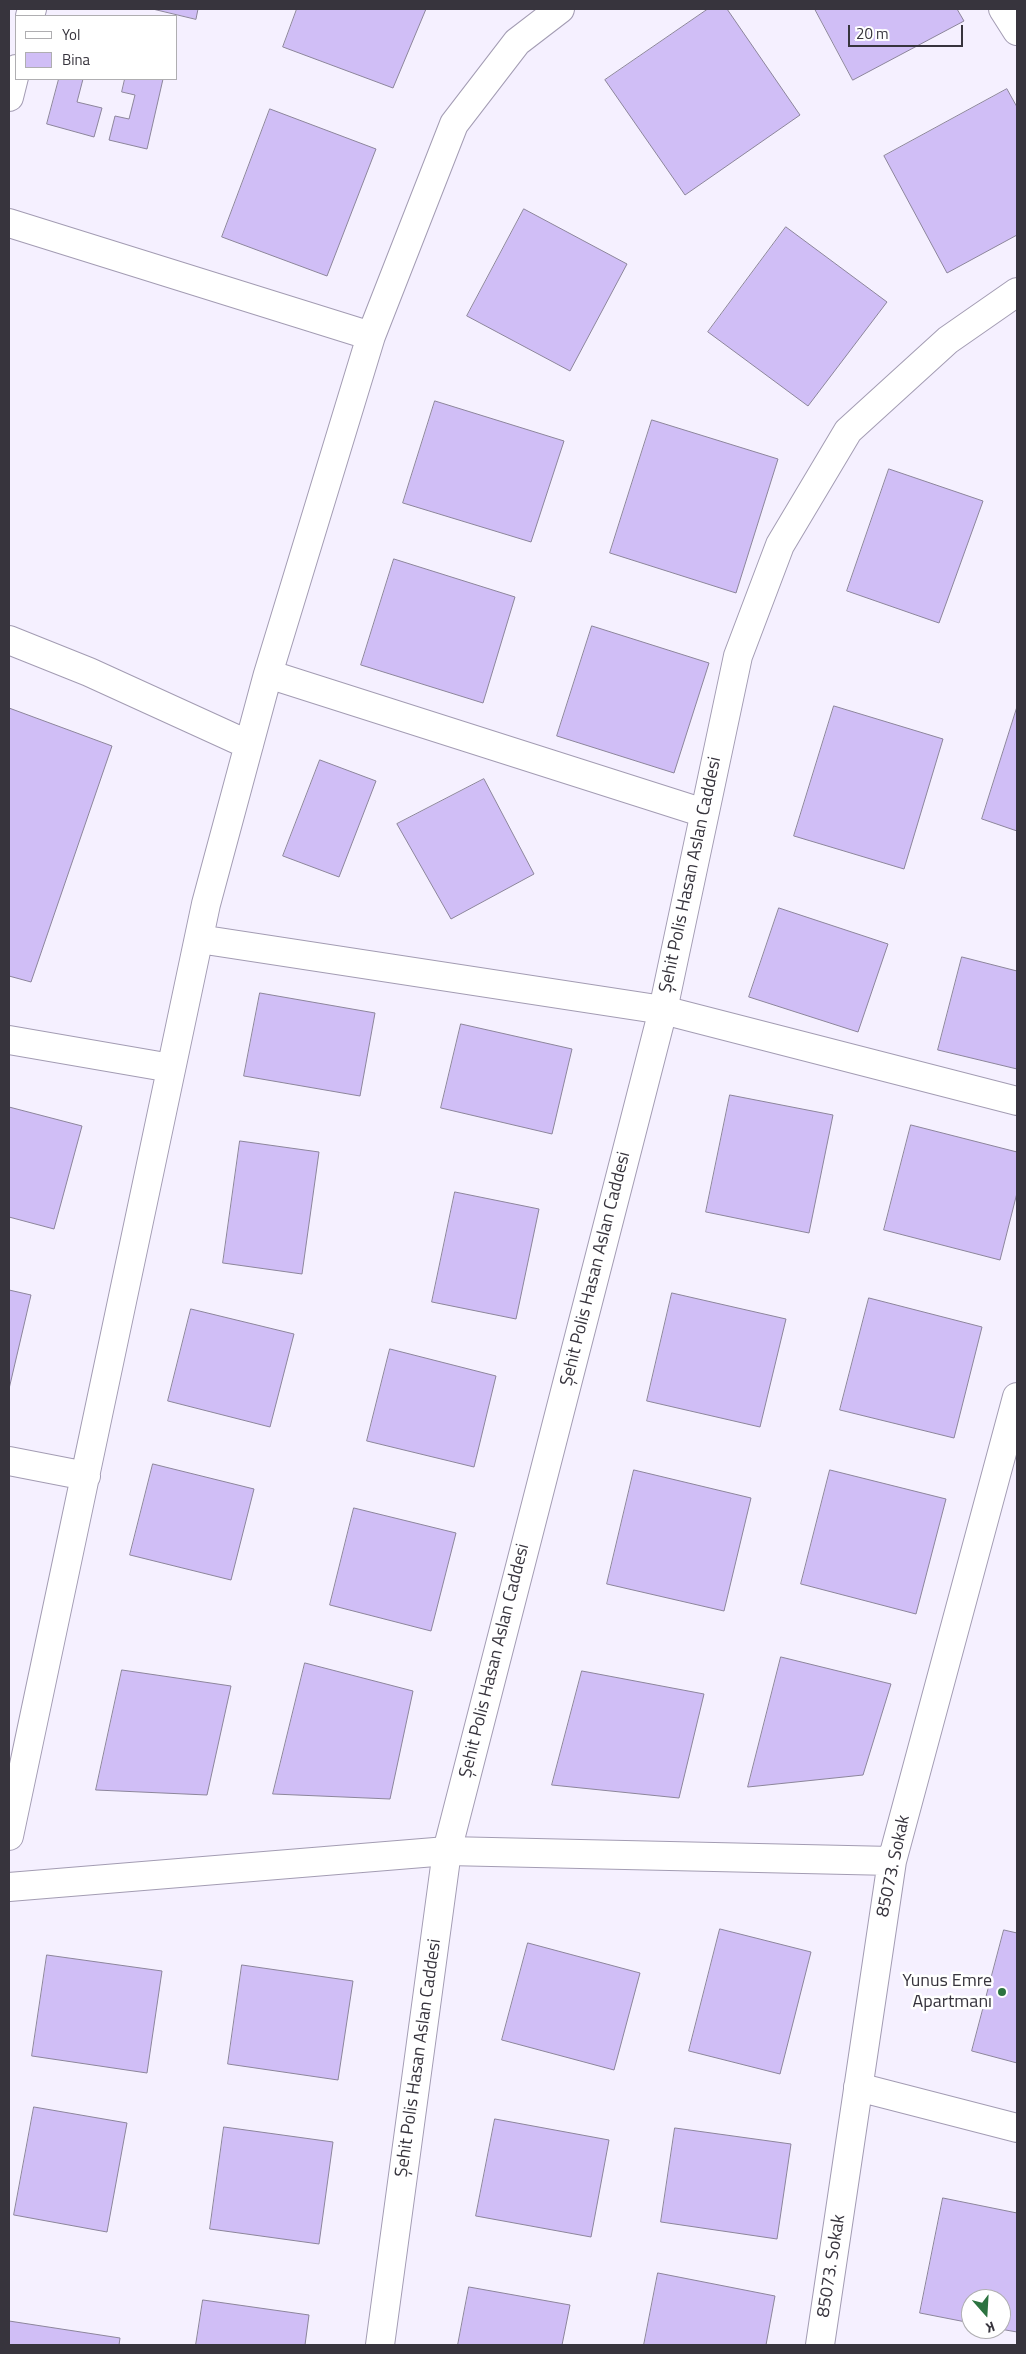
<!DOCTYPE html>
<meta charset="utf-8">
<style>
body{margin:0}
#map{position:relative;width:1026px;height:2354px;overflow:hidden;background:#f5f0ff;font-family:"Titillium Web",sans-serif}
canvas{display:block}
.frame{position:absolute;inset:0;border:10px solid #37343d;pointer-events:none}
.legend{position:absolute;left:15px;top:15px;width:162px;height:65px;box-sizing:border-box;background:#fff;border:1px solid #afaeb1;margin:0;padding:6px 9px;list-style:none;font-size:15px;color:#37343d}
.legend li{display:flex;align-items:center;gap:10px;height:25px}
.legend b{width:25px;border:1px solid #afaeb1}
.north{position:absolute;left:961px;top:2289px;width:50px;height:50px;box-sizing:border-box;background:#fff;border:1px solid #afaeb1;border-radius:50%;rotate:161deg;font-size:14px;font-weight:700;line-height:20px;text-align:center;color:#37343d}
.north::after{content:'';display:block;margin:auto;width:18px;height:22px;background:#2c7340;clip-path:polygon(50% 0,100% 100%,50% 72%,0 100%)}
.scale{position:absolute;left:848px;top:25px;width:115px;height:22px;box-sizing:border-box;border:2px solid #37343d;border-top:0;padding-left:6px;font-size:15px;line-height:18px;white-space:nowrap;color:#37343d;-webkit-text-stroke:4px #fff;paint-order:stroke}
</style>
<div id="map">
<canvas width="1026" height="2354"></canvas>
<div class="frame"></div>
<ul class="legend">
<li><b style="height:6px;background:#fff"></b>Yol</li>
<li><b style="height:14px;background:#d0bef6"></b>Bina</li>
</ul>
<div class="north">K</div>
<div class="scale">20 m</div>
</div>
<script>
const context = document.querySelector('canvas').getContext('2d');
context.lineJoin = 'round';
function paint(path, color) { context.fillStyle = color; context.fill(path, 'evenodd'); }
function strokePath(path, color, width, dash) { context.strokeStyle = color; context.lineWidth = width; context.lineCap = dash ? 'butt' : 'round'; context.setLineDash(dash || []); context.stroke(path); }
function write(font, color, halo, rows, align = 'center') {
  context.font = font + ' "Titillium Web",sans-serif'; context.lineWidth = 5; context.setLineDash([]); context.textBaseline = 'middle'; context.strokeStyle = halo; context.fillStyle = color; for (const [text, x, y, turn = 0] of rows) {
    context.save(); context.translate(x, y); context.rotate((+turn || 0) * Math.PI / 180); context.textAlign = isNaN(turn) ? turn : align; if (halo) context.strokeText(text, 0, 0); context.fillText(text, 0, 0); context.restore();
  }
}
const building = new Path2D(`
 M 153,9 L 198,9 L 196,19 Z
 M 297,9 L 426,9 L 393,88 L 283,47 Z
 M 708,9 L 727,9 L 800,115 L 685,195 L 605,80 Z
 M 815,9 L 957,9 L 964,21 L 853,80 Z
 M 59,79 L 83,79 L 77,102 L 102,108 L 94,137 L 47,124 Z
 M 125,79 L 163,79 L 147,149 L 109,140 L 115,116 L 129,119 L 135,95 L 122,92 Z
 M 1007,89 L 1017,107 L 1017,235 L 947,273 L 884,156 Z
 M 270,109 L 376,149 L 327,276 L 222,237 Z
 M 524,209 L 627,264 L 570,371 L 467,316 Z
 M 786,227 L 887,302 L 808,406 L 708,332 Z
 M 435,401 L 564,441 L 531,542 L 403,503 Z
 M 652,420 L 778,459 L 736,593 L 610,553 Z
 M 889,469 L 983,501 L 939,623 L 847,591 Z
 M 394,559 L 515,597 L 483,703 L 361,665 Z
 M 592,626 L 709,663 L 674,773 L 557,736 Z
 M 834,706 L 943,739 L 904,869 L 794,836 Z
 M 1017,707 L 1017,831 L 982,819 Z
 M 9,708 L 112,746 L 31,982 L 9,976 Z
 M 320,760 L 376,781 L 339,877 L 283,856 Z
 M 484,779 L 534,874 L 451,919 L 397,824 Z
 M 779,908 L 888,944 L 858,1032 L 749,997 Z
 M 962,957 L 1017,971 L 1017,1069 L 938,1050 Z
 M 260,993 L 375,1013 L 360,1096 L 244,1076 Z
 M 461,1024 L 572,1049 L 552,1134 L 441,1108 Z
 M 730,1095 L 833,1115 L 809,1233 L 706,1212 Z
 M 9,1107 L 82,1126 L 54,1229 L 9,1217 Z
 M 911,1125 L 1017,1152 L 1017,1193 L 1000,1260 L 884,1230 Z
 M 240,1141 L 319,1152 L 302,1274 L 223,1263 Z
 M 455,1192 L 539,1209 L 516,1319 L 432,1302 Z
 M 9,1290 L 31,1295 L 9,1389 Z
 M 672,1293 L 786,1319 L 760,1427 L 647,1401 Z
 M 869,1298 L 982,1327 L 954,1438 L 840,1410 Z
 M 191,1309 L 294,1334 L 270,1427 L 168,1401 Z
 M 390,1349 L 496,1376 L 474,1467 L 367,1441 Z
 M 153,1464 L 254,1489 L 231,1580 L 130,1555 Z
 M 634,1470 L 751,1498 L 724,1611 L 607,1584 Z
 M 830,1470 L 946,1499 L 916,1614 L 801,1584 Z
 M 354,1508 L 456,1533 L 431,1631 L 330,1605 Z
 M 781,1657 L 891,1684 L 863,1775 L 748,1787 Z
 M 305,1663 L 413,1691 L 390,1799 L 273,1794 Z
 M 122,1670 L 231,1686 L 207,1795 L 96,1790 Z
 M 582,1671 L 704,1694 L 679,1798 L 552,1785 Z
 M 720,1929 L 811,1952 L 780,2074 L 689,2051 Z
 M 1004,1930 L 1017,1933 L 1017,2063 L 972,2051 Z
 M 528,1943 L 640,1973 L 614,2070 L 502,2040 Z
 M 47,1955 L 162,1971 L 147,2073 L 32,2056 Z
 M 242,1965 L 353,1981 L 338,2080 L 228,2064 Z
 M 34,2107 L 127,2123 L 107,2232 L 14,2215 Z
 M 495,2119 L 609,2140 L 591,2237 L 476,2216 Z
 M 224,2127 L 333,2142 L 319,2244 L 210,2229 Z
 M 675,2128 L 791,2144 L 777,2239 L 661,2222 Z
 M 943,2198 L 1017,2213 L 1017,2332 L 1000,2329 L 1001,2299 L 971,2299 L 971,2323 L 920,2313 Z
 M 658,2273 L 775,2296 L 766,2345 L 644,2345 Z
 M 469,2287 L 570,2305 L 562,2345 L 458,2345 Z
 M 203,2300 L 309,2315 L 305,2345 L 196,2345 Z
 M 9,2321 L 120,2338 L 119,2345 L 9,2345 Z`);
paint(building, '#d0bef6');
strokePath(building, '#8c859b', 1);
const minor = new Path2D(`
 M 1003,9 L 1017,31
 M 30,16 L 32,9
 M 9,97 L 16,69
 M 9,223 L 371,336
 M 9,640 L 89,672 L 249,745
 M 268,674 L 704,813
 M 199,939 L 663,1010 L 1017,1101
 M 9,1040 L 171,1068
 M 9,1461 L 86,1476
 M 9,1836 L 206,904 L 268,674 L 371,336 L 454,124 L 517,42 L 560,9
 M 9,1887 L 447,1851 L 892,1861
 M 858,2087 L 1017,2128
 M 820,2345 L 892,1861 L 1017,1397`);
const tertiary = new Path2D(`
 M 380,2345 L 447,1851 L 663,1010 L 738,656 L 780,545 L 848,431 L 948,340 L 1017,292`);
strokePath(minor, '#a39cb3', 30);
strokePath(tertiary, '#a39cb3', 30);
strokePath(minor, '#fff', 28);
strokePath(tertiary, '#fff', 28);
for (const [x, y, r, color] of [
 [1002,1992,5,"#2c7340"]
]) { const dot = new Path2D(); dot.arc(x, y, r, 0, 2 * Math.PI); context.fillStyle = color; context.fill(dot); strokePath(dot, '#fff', 2); }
write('18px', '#37343d', '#fff', [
 ["Şehit Polis Hasan Aslan Caddesi",691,875,-78],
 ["Şehit Polis Hasan Aslan Caddesi",596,1269,-76],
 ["Şehit Polis Hasan Aslan Caddesi",495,1661,-76],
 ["85073. Sokak",894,1866,-78],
 ["Şehit Polis Hasan Aslan Caddesi",419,2058,-82],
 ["85073. Sokak",832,2266,-81]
]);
write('18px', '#37343d', '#fff', [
 ["Yunus Emre",992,1982],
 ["Apartmanı",992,2003]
], 'right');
</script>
